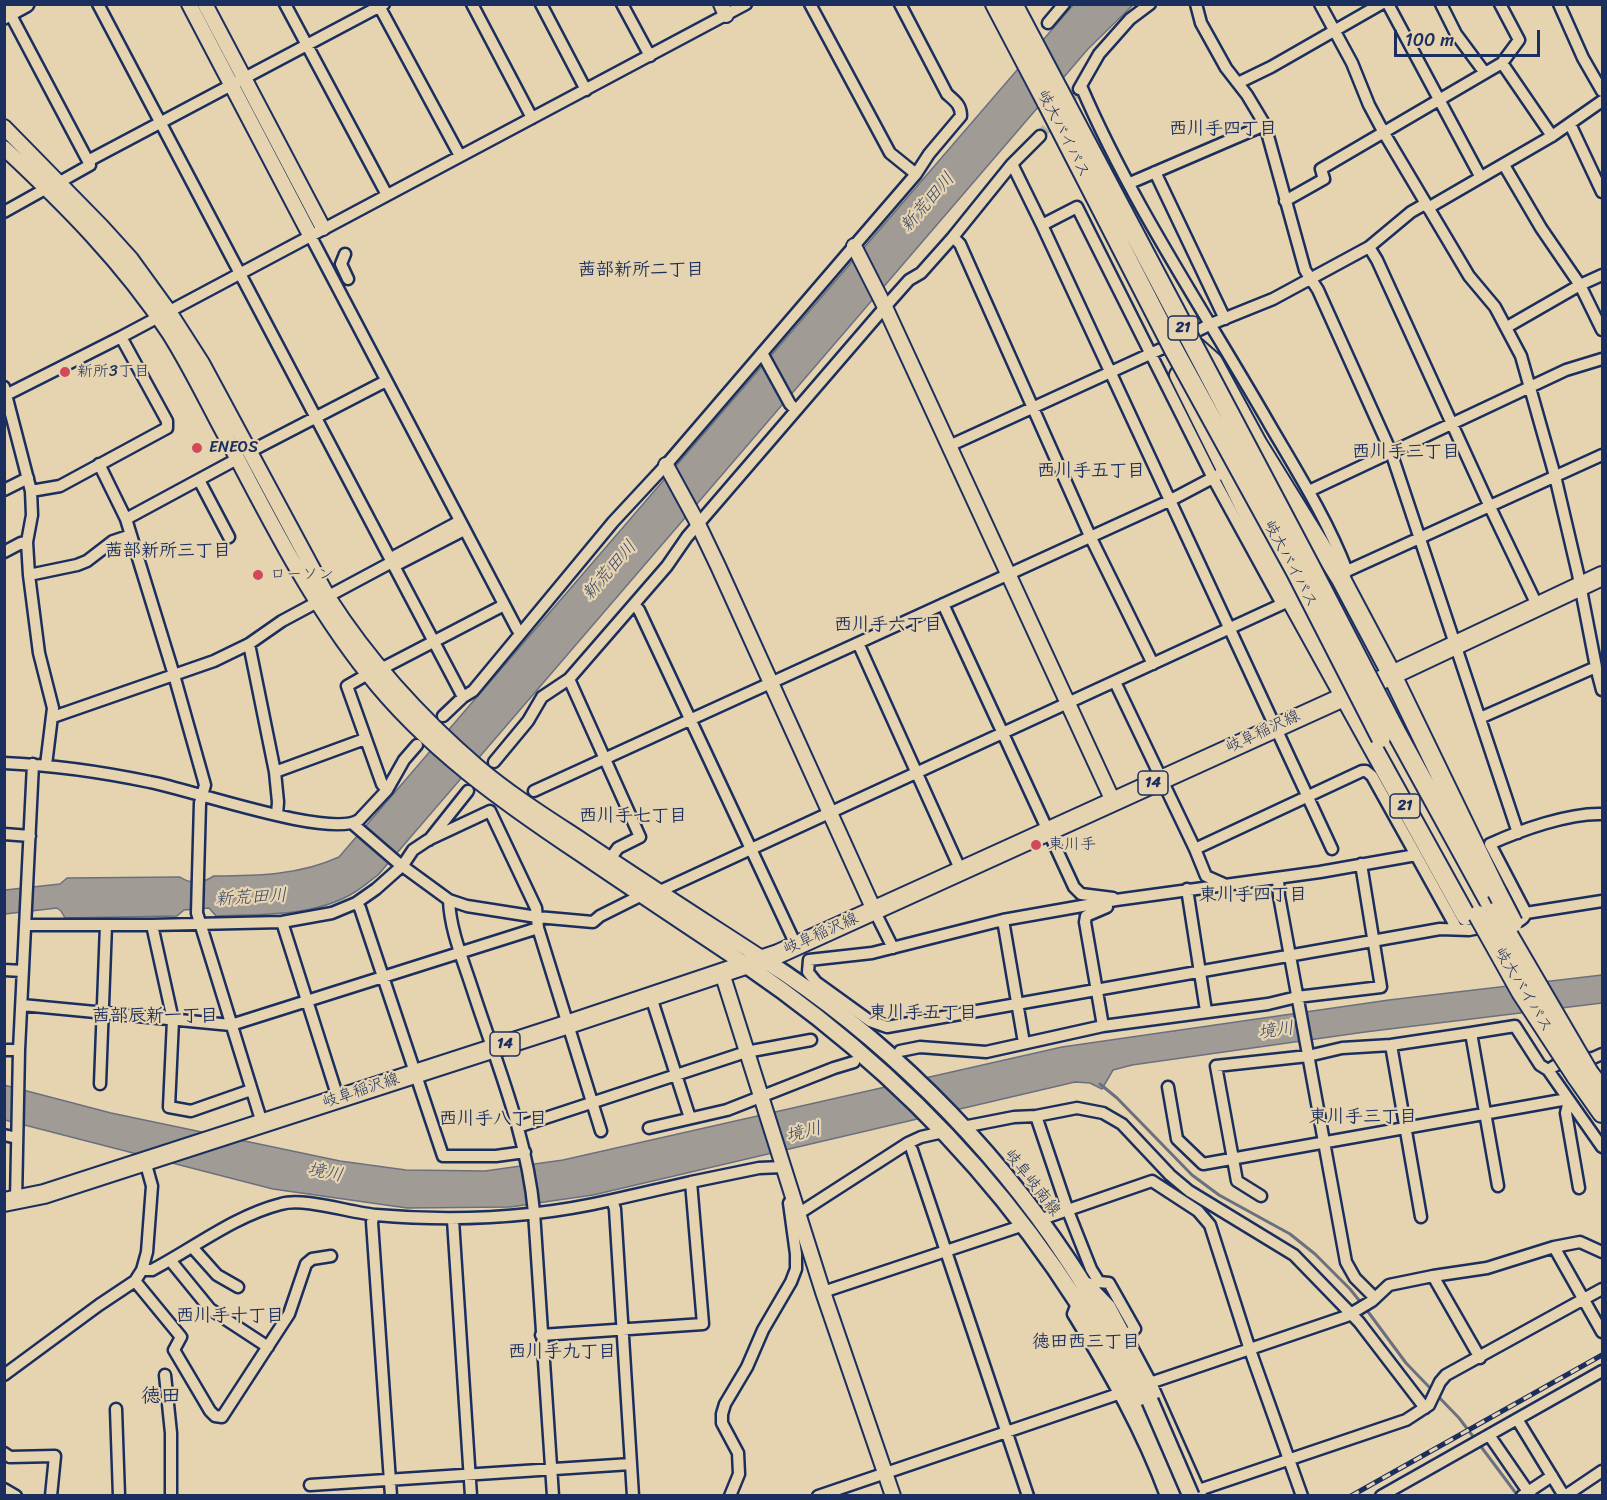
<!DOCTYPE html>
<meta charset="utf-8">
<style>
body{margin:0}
#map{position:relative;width:1607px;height:1500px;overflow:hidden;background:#e6d4b1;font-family:Sriracha,sans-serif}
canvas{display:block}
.frame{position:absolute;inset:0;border:6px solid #1b2f5e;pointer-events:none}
.scale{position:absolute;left:1394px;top:30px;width:146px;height:27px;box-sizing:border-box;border:3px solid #1b2f5e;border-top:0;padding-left:8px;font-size:18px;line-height:21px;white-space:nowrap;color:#1b2f5e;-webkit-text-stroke:4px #e6d4b1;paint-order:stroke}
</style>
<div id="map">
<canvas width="1607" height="1500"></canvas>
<div class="frame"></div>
<div class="scale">100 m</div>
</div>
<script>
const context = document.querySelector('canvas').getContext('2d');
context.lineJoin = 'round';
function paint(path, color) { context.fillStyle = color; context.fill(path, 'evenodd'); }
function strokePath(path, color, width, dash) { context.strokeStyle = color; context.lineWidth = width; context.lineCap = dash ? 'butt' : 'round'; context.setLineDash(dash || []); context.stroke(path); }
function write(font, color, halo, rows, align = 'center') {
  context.font = font + ' Sriracha,"Klee One",sans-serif'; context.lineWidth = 4.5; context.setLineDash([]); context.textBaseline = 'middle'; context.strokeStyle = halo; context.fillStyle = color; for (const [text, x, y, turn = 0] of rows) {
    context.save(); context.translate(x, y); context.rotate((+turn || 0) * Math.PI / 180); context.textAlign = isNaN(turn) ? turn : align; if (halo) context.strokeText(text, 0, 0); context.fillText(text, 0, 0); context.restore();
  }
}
const water = new Path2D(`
 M 1074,4 L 1133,5 L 1088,49 L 378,875 C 370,881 363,887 355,892 C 315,917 261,914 216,916 L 209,908 L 184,910 L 177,916 L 65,918 L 61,911 L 57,908 L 5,914 L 5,890 L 60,884 L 67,878 L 180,877 C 192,885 203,883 214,876 C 257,876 300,875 339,857 Z
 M 1602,975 L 1602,1003 L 1365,1032 L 1132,1065 L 1113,1070 L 1102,1089 L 1090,1083 L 1075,1082 L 593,1195 L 510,1207 L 407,1208 L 273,1189 L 5,1120 L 4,1085 L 111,1113 L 340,1161 L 406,1170 L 485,1171 L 563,1160 L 1062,1047 L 1389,1000 Z`);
paint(water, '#a09b95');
strokePath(water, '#6b707f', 1.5);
strokePath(new Path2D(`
 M 1100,1084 L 1117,1098 L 1192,1175 L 1219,1195 L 1290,1234 L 1315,1254 L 1350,1289 L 1362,1304
 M 1366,1309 L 1406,1363 L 1459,1418 L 1475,1439
 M 1479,1444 L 1518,1496`), '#6b707f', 3);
strokePath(new Path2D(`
 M 1040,136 L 1079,89`), '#bdb3a0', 10, [10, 5]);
const minor = new Path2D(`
 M 5,4 L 88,161
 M 98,4 L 463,697
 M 285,4 L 387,195
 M 378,4 L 460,156
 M 472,4 L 532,118
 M 541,4 L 586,90
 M 622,4 L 650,56
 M 810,4 L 890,153 L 916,174
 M 1196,4 L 1201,23 L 1226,68 L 1247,95 L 1265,125 L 1305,270 L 1318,290 L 1391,452 L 1518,833
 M 1320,4 L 1352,63 L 1369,105 L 1384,133 L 1469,276 L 1495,307 L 1521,356 L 1555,476 L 1578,574 L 1596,667 L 1602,690
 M 1388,4 L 1480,176
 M 1441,4 L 1456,34 L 1485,73
 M 1559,4 L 1583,58 L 1602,91
 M 1048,23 L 1064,4
 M 1502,63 L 1552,136
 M 1238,83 L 1271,67 L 1381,4
 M 1081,86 C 1132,205 1207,315 1271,427 C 1298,473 1328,521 1347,571
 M 1079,89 L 1099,54 L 1130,19 L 1150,4
 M 1570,124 L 1602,192
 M 1012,164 L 1042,225 L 1332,849
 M 1504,165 L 1541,228 L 1580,285 L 1602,330
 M 1155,172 L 1225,319
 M 58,183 L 90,165 L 88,161 L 384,4
 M 1130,183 L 1265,125
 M 1285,201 L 1324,179 L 1321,169 L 1502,63 L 1519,40 L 1500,4
 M 1428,208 L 1552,136 L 1602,101
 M 4,212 L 47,188
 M 1042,225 L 1077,207 L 1213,478 L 1282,604
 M 310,235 L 517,629 L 521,632
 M 953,237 L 960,244 L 1090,536 L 1153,664
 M 1369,247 L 1377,260 L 1490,507 L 1538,607
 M 345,254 L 341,264 L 348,279
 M 1507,327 L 1580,285 L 1602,275
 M 762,353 L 790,404 L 796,410
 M 4,387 L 31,491 L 32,515 L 27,542 L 29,575 L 39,653 L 53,708 L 46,765
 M 4,396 L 121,337 L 746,4
 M 949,446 L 1161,349 L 1211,324 L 1273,299 L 1369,247 L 1411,212 L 1425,204
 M 249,452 L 386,381
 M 99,464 L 126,519 L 174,675 L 205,785 L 200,803 L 197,913 L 262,1123
 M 199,480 L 229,537
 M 4,490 L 28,478
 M 31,491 L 60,486 L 167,428 L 167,421 L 121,337
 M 1309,491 L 1566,370 L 1602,359
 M 126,519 L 237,459
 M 4,552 L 21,543 L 27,542
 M 392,562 L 400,563 L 464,530
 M 29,575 L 77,565 L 87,561 L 113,541 L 131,535
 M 1343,577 L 1347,571 L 1602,455
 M 943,604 L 1074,887 L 1081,894 L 1113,898
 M 634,605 L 639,610 L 796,945
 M 858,643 L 961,871
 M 249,644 L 275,772 L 278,802 L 277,815
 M 381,669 L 504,605
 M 368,674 L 347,686 L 382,784 L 387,790
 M 569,679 L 640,837 L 618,848 L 610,859
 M 1115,682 L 1195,849 L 1206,876 L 1224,884
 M 443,716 L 463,697 L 473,691 L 613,522 L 666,465 L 854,246 L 916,174 L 929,154 L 961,116 C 961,105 955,101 947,94 L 900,4
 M 53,717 L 214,661 L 249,644 L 282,621 L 392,562 L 395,556 L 460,521
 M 1480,718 L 1596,667
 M 494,762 L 528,721 L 542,697 L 569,679 L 667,566 L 687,537 L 885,307 L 909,280 L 921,273 L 953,237 L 1012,164 L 1040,136
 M 4,763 C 53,765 102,772 150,782 C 189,789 330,839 359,820 L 387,790 L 404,760 L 417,745
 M 275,772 L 365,739
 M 534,791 L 1169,501 L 1222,473
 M 353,824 L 397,862 L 449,900 L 467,906 L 537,917 L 593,922 L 600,916 L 642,895
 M 4,834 L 30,836
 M 429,840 L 468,791
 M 1195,849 L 1362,771 L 1366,771 L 1372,776 L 1416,855
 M 1278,878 L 1279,896 L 1346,1262 L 1355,1278 L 1375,1298
 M 1187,889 L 1206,1011
 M 660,891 L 1291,600
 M 449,900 C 450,930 463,960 472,988 C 496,1062 527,1135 534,1212 L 553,1496
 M 356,903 L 360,908 L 443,1156 L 496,1156 L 525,1152
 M 874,910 L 893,948
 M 1526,913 L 1490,844 C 1521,830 1568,813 1602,814
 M 1003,920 L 1024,1043
 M 282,922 L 338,1098
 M 1508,923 C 1516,922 1523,922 1526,913 L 1602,901
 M 26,925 L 152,925 L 282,922 L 332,913 L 356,903 L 376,889 L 403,865 L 413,850 L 428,840 L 490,811 L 536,908 L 538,928 L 601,1131
 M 152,925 L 173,1020 L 169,1107 L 191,1111 L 251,1090
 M 1457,929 L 1416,855 L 1320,872 L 1116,900 L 1003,920 L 872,953 L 809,960 L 808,972 L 816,982 L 870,1021 L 887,1027 L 1440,929 L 1469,930 L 1489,926
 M 4,970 L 23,971
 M 651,997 L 690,1118
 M 22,1005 L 231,1025 L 538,928
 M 1103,1026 L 1085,922 L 1086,916 L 1107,907
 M 1391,1045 L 1421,1217
 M 4,1050 L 19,1050
 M 900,1051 L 920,1047 L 986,1052 L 1103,1026 L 1268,1004 L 1297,997 L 1381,987 L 1361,864
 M 1548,1070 L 1558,1064 L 1593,1058 L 1602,1054
 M 100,1084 L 106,925
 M 1168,1087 L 1177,1139 L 1203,1164 L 1562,1100 L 1569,1101 L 1566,1113 L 1579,1188
 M 1036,1116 L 1077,1108 L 1103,1113 L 1122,1124 L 1170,1175 L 1189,1191 L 1294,1255 L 1359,1322 L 1425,1408
 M 518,1127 L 746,1052 L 811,1040
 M 963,1127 L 1014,1117 L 1036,1116 L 1068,1211 L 1091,1269 L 1099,1282 L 1109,1283 L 1135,1329 L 1126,1335
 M 649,1128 L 727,1110 L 834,1068 L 854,1062
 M 4,1135 L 17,1138
 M 912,1150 L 1028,1496
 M 691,1182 L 759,1168 L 783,1167
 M 1498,1186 L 1471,1033 L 1515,1026 L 1540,1065 L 1548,1070 L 1602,1147
 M 1261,1196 L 1237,1181 L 1216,1066 L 1308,1056 L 1342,1048 L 1391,1045 L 1471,1033
 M 16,1201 L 19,1050 L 33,764
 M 798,1214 L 908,1143 L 921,1137 L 943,1132
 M 374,1215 L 372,1222 L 391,1496
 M 453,1220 L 471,1496
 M 1039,1220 L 1152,1181 L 1198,1211 L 1210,1225 L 1250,1350 L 1302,1496
 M 192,1247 L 217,1275 L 238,1287
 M 1554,1247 L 1602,1332
 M 170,1260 L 210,1309 L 268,1347
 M 142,1270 L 152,1270 C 194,1248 234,1216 281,1204 C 304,1197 351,1213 376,1215 C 455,1222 534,1218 612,1200 L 615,1209 L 633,1496
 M 1433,1276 L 1480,1358
 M 135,1281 L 181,1337 L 174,1350 L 210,1411 L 215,1416 L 222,1417 L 289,1314 L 306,1264 L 312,1259 L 331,1256
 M 1088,1283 L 1110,1306 L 1151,1383 L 1201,1495
 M 823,1292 L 1024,1225
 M 1078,1301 L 1073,1314 C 1109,1373 1142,1431 1166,1496
 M 541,1335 L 703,1324 L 691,1182 L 612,1200
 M 4,1375 L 99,1305 L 135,1281 L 142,1270 L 147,1252 L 152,1186 L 145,1161
 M 165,1375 L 171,1433 L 171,1496
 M 1147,1384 L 1347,1316 L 1372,1301 L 1389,1285 L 1433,1276 L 1487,1268 L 1554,1247 L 1580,1242 L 1602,1252
 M 116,1409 L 119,1496
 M 1517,1419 L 1564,1496
 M 1489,1435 L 1531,1496
 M 4,1453 L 10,1457 L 55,1456 L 51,1496
 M 310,1485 L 631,1464
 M 4,1489 L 16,1496
 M 1184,1495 L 1406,1420 L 1429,1405 L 1440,1382 L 1446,1375 L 1602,1289
 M 730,1496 L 739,1474 L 738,1453 L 722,1423 L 722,1414 L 725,1404 L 747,1367 L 763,1330 L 791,1282 L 796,1269 L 796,1254 L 789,1203 L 793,1198
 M 818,1496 L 1124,1392
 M 1381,1496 L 1602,1371
 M 1522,1496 L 1552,1476
 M 1565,1496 L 1602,1471`);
const tertiary = new Path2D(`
 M 189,4 L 310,235
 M 205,4 L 323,228
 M 721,4 L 726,15
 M 4,127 L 102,227 L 131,259 L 168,310 L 202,363 L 328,597 C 369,661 421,718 478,767 C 511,795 548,818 583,841 C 642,881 703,920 763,959
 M 4,148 C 65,205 123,263 169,333 C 190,366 207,402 226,437 C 269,519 310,601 368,674 C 426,748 504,803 582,855 C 636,892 691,928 746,965
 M 854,246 L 885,307 L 1113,801
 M 666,465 L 696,520 L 718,566 L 874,910
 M 722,973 L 823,1292 L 893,1496`);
const secondary = new Path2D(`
 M 4,16 L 26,4
 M 763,959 C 882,1035 990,1142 1068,1260 C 1098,1305 1124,1353 1150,1401
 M 746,965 C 942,1099 1088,1275 1177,1496`);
const primary = new Path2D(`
 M 4,1202 L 44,1194 L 569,1024 L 778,954 L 1392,675 L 1602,576`);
const trunk = new Path2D(`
 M 995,4 L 1047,103
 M 1013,4 L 1059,91
 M 1196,347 L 1213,362 L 1257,443 L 1341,579 L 1392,675 L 1497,892
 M 1179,375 L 1291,600 L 1466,916
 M 1395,730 L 1495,912
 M 1589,1073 L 1602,1090
 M 1576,1076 L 1602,1113`);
strokePath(minor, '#1b2f5e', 15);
strokePath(tertiary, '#1b2f5e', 18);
strokePath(secondary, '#1b2f5e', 20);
strokePath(primary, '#1b2f5e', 22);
strokePath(trunk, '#1b2f5e', 22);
strokePath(minor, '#e6d4b1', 10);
strokePath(tertiary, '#e6d4b1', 14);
strokePath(secondary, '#e6d4b1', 15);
strokePath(primary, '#e6d4b1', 18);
strokePath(trunk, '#e6d4b1', 18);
const rail = new Path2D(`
 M 1351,1496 L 1602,1355`);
strokePath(rail, '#1b2f5e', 5);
strokePath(rail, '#e6d4b1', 3, [9]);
const secondaryBridge = new Path2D(`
 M 1150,1401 L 1191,1496`);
const trunkBridge = new Path2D(`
 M 1059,91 L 1309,564 L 1395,730
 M 1047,103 L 1174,350 L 1296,572 L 1381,738
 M 1497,892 L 1513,923
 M 1495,912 L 1589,1073
 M 1478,915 L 1521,992 L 1576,1076`);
strokePath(secondaryBridge, '#1b2f5e', 20, []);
strokePath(trunkBridge, '#1b2f5e', 22, []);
strokePath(secondaryBridge, '#e6d4b1', 15);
strokePath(trunkBridge, '#e6d4b1', 18);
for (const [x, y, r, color] of [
 [65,372,6,"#d1495b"],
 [197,448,6,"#d1495b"],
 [258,575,6,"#d1495b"],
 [1036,845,6,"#d1495b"]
]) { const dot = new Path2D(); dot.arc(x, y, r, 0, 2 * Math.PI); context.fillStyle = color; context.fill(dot); strokePath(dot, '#e6d4b1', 2); }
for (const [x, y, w] of [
 [1183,328,30],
 [1153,783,30],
 [1405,806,30],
 [505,1044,30]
]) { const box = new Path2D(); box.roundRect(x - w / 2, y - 12, w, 24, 4.5); context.fillStyle = '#e6d4b1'; context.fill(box); strokePath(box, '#1b2f5e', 1.5); }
write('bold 15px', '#1b2f5e', null, [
 ["21",1183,328],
 ["14",1153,783],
 ["21",1405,806],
 ["14",505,1044]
]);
write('16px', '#1b2f5e', '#e6d4b1', [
 ["岐大バイパス",1063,134,63],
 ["岐大バイパス",1290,564,62],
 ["岐阜稲沢線",1263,732,-25],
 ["岐阜稲沢線",821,934,-24],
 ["岐大バイパス",1523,990,59],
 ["岐阜稲沢線",361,1091,-18],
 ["岐阜岐南線",1032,1183,52]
]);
write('16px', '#1b2f5e', '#e6d4b1', [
 ["新所3丁目",77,372],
 ["ENEOS",209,448],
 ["ローソン",270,575],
 ["東川手",1048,845]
], 'left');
write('bold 18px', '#1b2f5e', '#e6d4b1', [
 ["西川手四丁目",1223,129],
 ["茜部新所二丁目",641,270],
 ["西川手三丁目",1406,452],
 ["西川手五丁目",1091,471],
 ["茜部新所三丁目",168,551],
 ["西川手六丁目",888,625],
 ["西川手七丁目",633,816],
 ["東川手四丁目",1253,895],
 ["東川手五丁目",923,1013],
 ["茜部辰新一丁目",155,1016],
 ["東川手三丁目",1363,1117],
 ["西川手八丁目",493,1119],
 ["西川手十丁目",230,1316],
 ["徳田西三丁目",1086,1342],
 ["西川手九丁目",562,1352]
]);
write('italic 18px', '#364569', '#e6d4b1', [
 ["新荒田川",928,203,-49],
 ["新荒田川",610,571,-49],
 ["新荒田川",251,898,-3],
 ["境川",1276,1031,-8],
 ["境川",804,1133,-14],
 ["境川",325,1173,11]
]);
write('bold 20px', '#1b2f5e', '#e6d4b1', [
 ["徳田",161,1397]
]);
</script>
